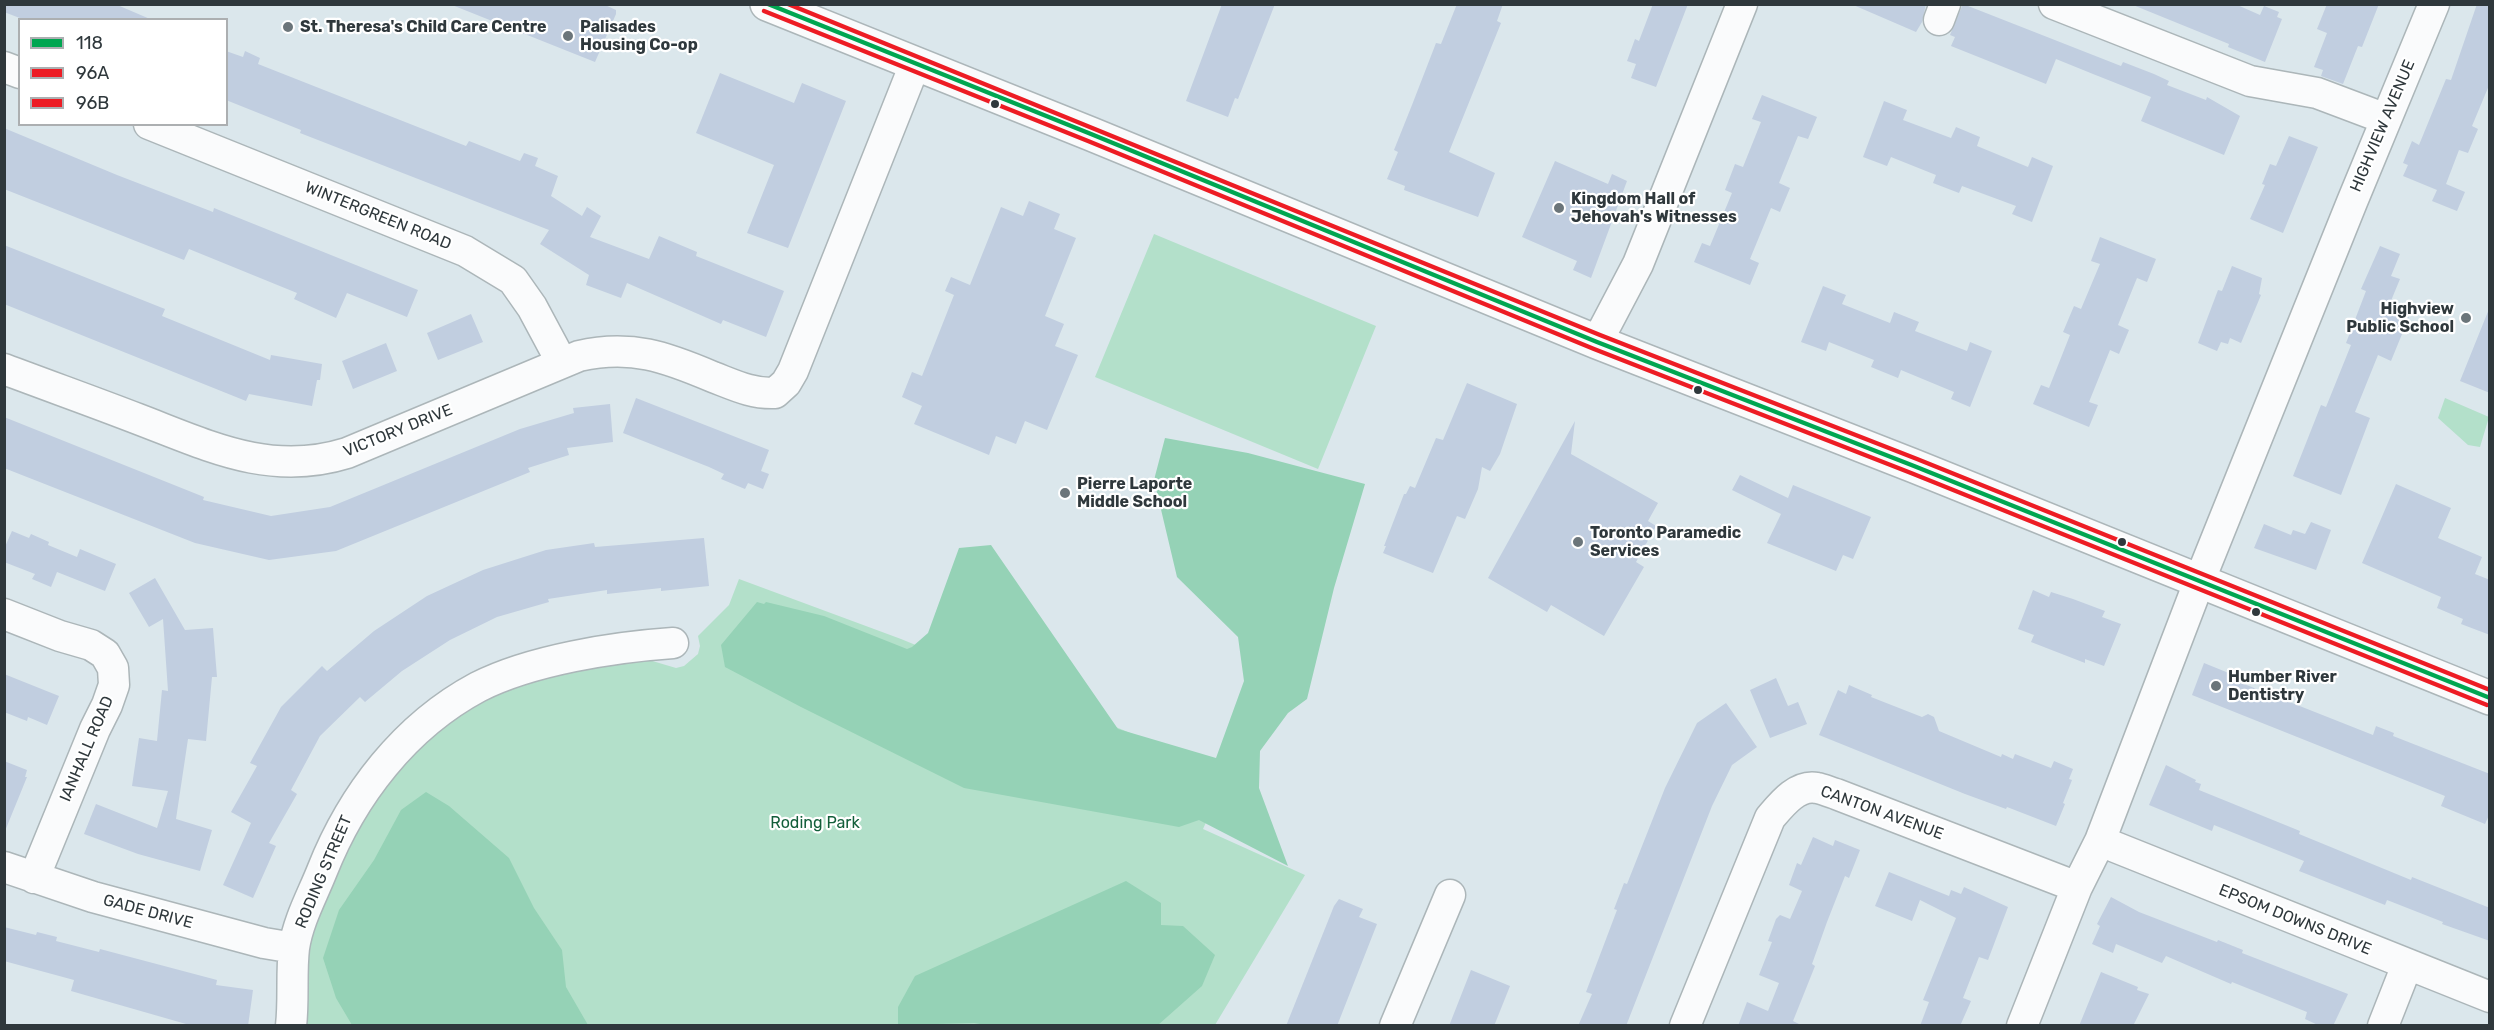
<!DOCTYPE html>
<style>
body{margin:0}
#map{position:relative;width:2494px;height:1030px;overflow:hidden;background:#dbe7ec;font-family:Rubik,sans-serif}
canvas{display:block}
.frame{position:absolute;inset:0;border:6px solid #2f383c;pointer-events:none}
.legend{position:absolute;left:18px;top:18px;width:210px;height:108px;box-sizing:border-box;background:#fff;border:2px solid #acafb1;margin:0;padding:8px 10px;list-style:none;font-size:18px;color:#2f383c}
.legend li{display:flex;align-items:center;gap:12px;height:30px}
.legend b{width:30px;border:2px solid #acafb1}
</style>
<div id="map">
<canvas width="2494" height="1030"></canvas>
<div class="frame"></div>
<ul class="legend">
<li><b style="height:8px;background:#00a651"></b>118</li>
<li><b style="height:8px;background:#ed1c24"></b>96A</li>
<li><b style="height:8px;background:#ed1c24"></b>96B</li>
</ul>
</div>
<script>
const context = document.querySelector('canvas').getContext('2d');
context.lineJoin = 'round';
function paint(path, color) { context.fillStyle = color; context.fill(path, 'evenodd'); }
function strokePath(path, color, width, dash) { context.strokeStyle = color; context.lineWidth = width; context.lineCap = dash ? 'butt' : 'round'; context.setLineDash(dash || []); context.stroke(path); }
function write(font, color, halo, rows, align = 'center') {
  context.font = font + ' Rubik,sans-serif'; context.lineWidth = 4.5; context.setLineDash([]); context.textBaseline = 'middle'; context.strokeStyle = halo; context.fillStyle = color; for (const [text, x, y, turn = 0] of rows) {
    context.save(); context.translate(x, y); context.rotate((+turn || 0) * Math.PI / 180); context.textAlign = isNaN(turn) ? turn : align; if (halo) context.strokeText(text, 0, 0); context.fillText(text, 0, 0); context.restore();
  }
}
paint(new Path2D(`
 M 1154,234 L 1376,326 L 1318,469 L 1095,377 Z
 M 2445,398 L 2489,417 L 2480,447 L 2468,445 L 2438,418 Z
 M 739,579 L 901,639 L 1228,773 L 1203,829 L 1305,875 L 1215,1025 L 303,1026 L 307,946 L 314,923 L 357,823 L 409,755 L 445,724 L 505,689 L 587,666 L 649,660 L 676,668 L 684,666 L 698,654 L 700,646 L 698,636 L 729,605 Z`), '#b3e0ca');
paint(new Path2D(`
 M 1165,438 L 1248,453 L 1365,484 L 1334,588 L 1307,699 L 1288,713 L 1260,751 L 1259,788 L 1288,866 L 1199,820 L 1179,827 L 964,788 L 801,707 L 725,667 L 721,645 L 757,602 L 764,604 L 766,602 L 824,616 L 907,649 L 912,647 L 928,633 L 959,548 L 991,545 L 1118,729 L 1216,758 L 1244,681 L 1238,637 L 1177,577 L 1154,480 Z
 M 426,792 L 449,806 L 509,858 L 534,908 L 562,950 L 566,987 L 588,1025 L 352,1025 L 336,998 L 323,958 L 339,910 L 374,860 L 401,810 Z
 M 1126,881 L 1161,903 L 1161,925 L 1183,926 L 1215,955 L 1202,986 L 1158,1025 L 993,1026 L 974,1023 L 898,1025 L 898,1007 L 915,976 Z`), '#95d2b6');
paint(new Path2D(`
 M 4,4 L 115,4 L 150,19 L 25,20 L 4,12 Z
 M 603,4 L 616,10 L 616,14 L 595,62 L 452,5 Z
 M 1222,4 L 1275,4 L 1238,99 L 1235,98 L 1228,117 L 1186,101 Z
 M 1457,4 L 1503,4 L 1497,21 L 1501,23 L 1449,152 L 1495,173 L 1478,217 L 1404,190 L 1405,186 L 1387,179 L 1398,152 L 1394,150 L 1412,105 L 1436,43 L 1441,44 Z
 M 1653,4 L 1688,4 L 1656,87 L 1631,78 L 1636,64 L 1627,61 L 1635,39 L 1639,41 Z
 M 1851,4 L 1926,4 L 1922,22 L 1916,32 Z
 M 1963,4 L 2121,66 L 2123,62 L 2154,74 L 2169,81 L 2167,85 L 2206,100 L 2207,97 L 2240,116 L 2224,155 L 2141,121 L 2151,97 L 2093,74 L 2056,59 L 2046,84 L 1951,46 L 1955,37 L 1950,35 Z
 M 2235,4 L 2260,15 L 2264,6 L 2279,12 L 2277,17 L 2282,19 L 2265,62 L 2228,47 L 2229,44 L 2133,5 Z
 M 2327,4 L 2379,4 L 2362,47 L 2358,46 L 2343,84 L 2321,76 L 2323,70 L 2314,67 L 2327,33 L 2317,29 Z
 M 2477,4 L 2490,4 L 2490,83 L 2472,126 L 2478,129 L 2468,153 L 2459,150 L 2446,184 L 2465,192 L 2457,211 L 2432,201 L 2437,190 L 2403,176 L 2408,165 L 2403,163 L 2412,141 L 2419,145 L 2446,79 L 2451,80 Z
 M 226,51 L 243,57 L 245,51 L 260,58 L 258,64 L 466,146 L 469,141 L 520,161 L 524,153 L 538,158 L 535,166 L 558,176 L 551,196 L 582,216 L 587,207 L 601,216 L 590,237 L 649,259 L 659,236 L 697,252 L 696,256 L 784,291 L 766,337 L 723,320 L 721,324 L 627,283 L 621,298 L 586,285 L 589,275 L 540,244 L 549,230 L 300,133 L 301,130 L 226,100 Z
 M 720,73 L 794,103 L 802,83 L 846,101 L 788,248 L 747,233 L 774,165 L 696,133 Z
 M 1762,95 L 1817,117 L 1808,139 L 1798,136 L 1779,183 L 1790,188 L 1780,212 L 1771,208 L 1750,259 L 1759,263 L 1750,285 L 1694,262 L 1702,243 L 1710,246 L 1732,193 L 1725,190 L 1735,164 L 1743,167 L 1761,122 L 1752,119 Z
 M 1884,101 L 1907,110 L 1903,120 L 1951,138 L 1956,127 L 1980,137 L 1977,146 L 2028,167 L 2032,157 L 2053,166 L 2032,222 L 2012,214 L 2016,206 L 1962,186 L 1959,193 L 1933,183 L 1936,175 L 1891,157 L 1887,166 L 1863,157 Z
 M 4,128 L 117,175 L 213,212 L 214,208 L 418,290 L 407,317 L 347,293 L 336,318 L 294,299 L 297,293 L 189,249 L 184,260 L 4,189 Z
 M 2289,136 L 2318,147 L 2283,233 L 2250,219 L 2265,185 L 2262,184 L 2270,164 L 2276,166 Z
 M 1555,161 L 1608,184 L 1612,174 L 1627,181 L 1591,278 L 1573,270 L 1577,261 L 1522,237 Z
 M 1029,201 L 1060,214 L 1054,229 L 1076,238 L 1045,316 L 1064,324 L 1055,346 L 1078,355 L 1047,430 L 1025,421 L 1016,444 L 996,436 L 989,455 L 914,424 L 922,406 L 902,397 L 912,372 L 922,376 L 954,295 L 945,291 L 951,277 L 970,285 L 1001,207 L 1023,216 Z
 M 2100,237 L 2156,259 L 2147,282 L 2137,278 L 2118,325 L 2129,330 L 2119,354 L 2110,350 L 2089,402 L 2098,405 L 2089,427 L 2033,404 L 2041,385 L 2049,388 L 2070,335 L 2063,332 L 2074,306 L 2081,309 L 2100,264 L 2091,261 Z
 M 4,245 L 165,309 L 162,316 L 270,360 L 271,355 L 322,364 L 320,380 L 317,380 L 312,406 L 249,394 L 246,401 L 4,304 Z
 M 2380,246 L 2400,254 L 2391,276 L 2400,279 L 2388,308 L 2409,317 L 2391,361 L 2378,355 L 2355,412 L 2370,418 L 2341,495 L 2293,476 L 2321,405 L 2326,407 L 2351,345 L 2346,343 L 2366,291 L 2361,289 Z
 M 2232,266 L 2262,278 L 2259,294 L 2261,295 L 2241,343 L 2230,338 L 2228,344 L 2221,342 L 2217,351 L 2198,343 L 2218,290 L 2222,291 Z
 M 1823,286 L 1846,295 L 1842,304 L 1890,323 L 1894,312 L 1919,322 L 1915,331 L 1967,351 L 1970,342 L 1992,351 L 1970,407 L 1951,399 L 1954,392 L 1901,370 L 1898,378 L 1871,367 L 1874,360 L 1829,342 L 1826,351 L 1801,342 Z
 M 2489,309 L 2490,310 L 2490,393 L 2460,381 Z
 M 471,314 L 483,342 L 438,360 L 427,333 Z
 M 386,343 L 397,371 L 353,389 L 342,361 Z
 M 1467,383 L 1517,404 L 1500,454 L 1490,471 L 1482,467 L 1478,489 L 1465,519 L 1457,516 L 1433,573 L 1383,553 L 1386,546 L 1384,546 L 1404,494 L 1406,494 L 1410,486 L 1415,488 L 1436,438 L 1443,440 Z
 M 636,398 L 769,450 L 761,471 L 769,474 L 763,489 L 748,483 L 745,489 L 721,479 L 724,474 L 709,467 L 623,433 Z
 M 610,404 L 613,442 L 567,448 L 569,455 L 528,468 L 530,472 L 336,551 L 269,560 L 195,543 L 4,468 L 4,417 L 204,497 L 203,500 L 271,516 L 330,507 L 520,429 L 574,413 L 573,408 Z
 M 1575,421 L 1571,454 L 1658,503 L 1648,521 L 1656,526 L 1636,562 L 1644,567 L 1604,636 L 1551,605 L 1547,612 L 1488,578 Z
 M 1740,475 L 1788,498 L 1793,485 L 1871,517 L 1853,559 L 1843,555 L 1836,571 L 1767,543 L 1781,514 L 1732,490 Z
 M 2396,484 L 2451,508 L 2438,538 L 2482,557 L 2475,574 L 2490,580 L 2490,635 L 2461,624 L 2463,619 L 2437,608 L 2441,597 L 2362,563 Z
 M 2311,522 L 2331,530 L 2316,570 L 2254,548 L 2264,524 L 2291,535 L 2293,530 L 2305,534 Z
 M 12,531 L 29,538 L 31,534 L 49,542 L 48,545 L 77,557 L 80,549 L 116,564 L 105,591 L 57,572 L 51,587 L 32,579 L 35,574 L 4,562 L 4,549 Z
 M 704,538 L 709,586 L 661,591 L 661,588 L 607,594 L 607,590 L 548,599 L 549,602 L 497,617 L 450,640 L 402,671 L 365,702 L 360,697 L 320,736 L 291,790 L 297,794 L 269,843 L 276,846 L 253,898 L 223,885 L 251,823 L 231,812 L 257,766 L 250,763 L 281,707 L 322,666 L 327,671 L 374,631 L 427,596 L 483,570 L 546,550 L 594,543 L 595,547 Z
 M 155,578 L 185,630 L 213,628 L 217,677 L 212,677 L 206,741 L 188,739 L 176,819 L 212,830 L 200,871 L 138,854 L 84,834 L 96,804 L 157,828 L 168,791 L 132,786 L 139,738 L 157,741 L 162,690 L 168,691 L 163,619 L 149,627 L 129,593 Z
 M 2033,590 L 2049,597 L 2051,592 L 2073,599 L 2105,611 L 2102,617 L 2121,624 L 2104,666 L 2085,659 L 2085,663 L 2031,642 L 2034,635 L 2018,629 Z
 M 2204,663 L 2241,678 L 2239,682 L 2373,735 L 2376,726 L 2394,733 L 2393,736 L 2490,774 L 2490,813 L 2485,824 L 2441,806 L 2445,796 L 2192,695 Z
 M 4,674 L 59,696 L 47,725 L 28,717 L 27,721 L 4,712 Z
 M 1776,678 L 1788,706 L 1798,702 L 1807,724 L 1770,738 L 1750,690 Z
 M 1849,685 L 1872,695 L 1871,697 L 1922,717 L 1928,714 L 1934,717 L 1939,731 L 2001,757 L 2002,754 L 2013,759 L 2015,754 L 2051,768 L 2054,761 L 2073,769 L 2069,779 L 2072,780 L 2063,803 L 2065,804 L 2056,826 L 2007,807 L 2006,809 L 1965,794 L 1819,735 L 1838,690 L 1846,694 Z
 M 1726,703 L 1757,747 L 1732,765 L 1712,806 L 1626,1026 L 1578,1026 L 1592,994 L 1586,992 L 1617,910 L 1614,909 L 1624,883 L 1627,884 L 1665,788 L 1697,723 Z
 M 4,761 L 27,770 L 25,777 L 27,777 L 5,831 Z
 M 2166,765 L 2196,780 L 2195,782 L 2201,784 L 2199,790 L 2300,831 L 2299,834 L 2411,880 L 2412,877 L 2490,908 L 2490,941 L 2442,924 L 2443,922 L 2387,900 L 2385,905 L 2299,871 L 2304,861 L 2214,825 L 2212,831 L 2149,805 Z
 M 1813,837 L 1833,846 L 1835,840 L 1860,850 L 1849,878 L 1845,876 L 1827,922 L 1812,964 L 1815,966 L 1793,1021 L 1803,1026 L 1738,1026 L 1747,1002 L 1768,1011 L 1779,983 L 1759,975 L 1772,942 L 1768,941 L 1776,919 L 1780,915 L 1790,919 L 1802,891 L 1789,885 L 1797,863 L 1801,865 Z
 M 1889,872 L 1949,896 L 1951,890 L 1961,894 L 1964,887 L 2008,907 L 1988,960 L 1979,957 L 1963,998 L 1971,1001 L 1960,1026 L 1920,1026 L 1929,1002 L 1923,1000 L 1956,918 L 1920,900 L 1912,921 L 1875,906 Z
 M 2111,897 L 2139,912 L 2217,942 L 2218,940 L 2243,950 L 2242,953 L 2348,994 L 2333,1026 L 2320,1026 L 2305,1019 L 2307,1012 L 2232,982 L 2231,984 L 2166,956 L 2162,963 L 2116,944 L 2113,953 L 2092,944 L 2100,926 L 2097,924 Z
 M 1339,899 L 1363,909 L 1359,917 L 1377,924 L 1337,1026 L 1286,1026 L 1334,906 Z
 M 4,927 L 36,935 L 37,932 L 57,937 L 56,941 L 99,952 L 100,949 L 217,980 L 216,985 L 253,990 L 248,1026 L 193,1026 L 71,991 L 74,980 L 4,961 Z
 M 1471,970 L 1510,986 L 1494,1026 L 1449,1026 Z
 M 2101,972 L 2138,987 L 2137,990 L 2149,994 L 2133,1026 L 2079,1026 Z`), '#c1cee0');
const minor = new Path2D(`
 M 2054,4 L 2250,81 L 2317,93 L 2386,119
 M 1939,20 L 1945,4
 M 4,67 L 20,73
 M 149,124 L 465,251 L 513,280 L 532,307 L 562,363
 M 1597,342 L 1638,264 L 1742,4
 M 4,369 C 49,386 94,402 138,419 C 209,446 270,477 347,453 L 579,356 C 631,344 666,357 713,377 C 734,385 752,394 775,393 L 786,383 L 793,371 L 915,64
 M 4,614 L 60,636 L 91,645 L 105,654 L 113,668 L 114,685 L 107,705 L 95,729 L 34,878
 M 2100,841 L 2490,997
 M 4,867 L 93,897 L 264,943 L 294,948
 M 291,1026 C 294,1000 291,973 294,948 C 298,921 312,896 322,871 C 352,795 405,726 478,687 C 531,660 614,647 673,643
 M 1395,1026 L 1450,895
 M 1685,1026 L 1770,818 C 1781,805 1797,784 1817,788 C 1823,789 1829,792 1836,794 L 2077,887
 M 2022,1026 L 2077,887 L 2100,841 L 2199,582 L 2352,202 L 2434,4
 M 2383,1026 L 2407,965`);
const major = new Path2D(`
 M 767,4 L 1091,134 L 1597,342 L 1914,466 L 2490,698`);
strokePath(minor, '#acb6b9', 33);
strokePath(major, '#acb6b9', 36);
strokePath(minor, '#fafbfc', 30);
strokePath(major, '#fafbfc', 33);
strokePath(new Path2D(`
 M 768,4 L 1091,134 L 1597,342 L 1914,466 L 2490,698`), '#00a651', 4.5);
strokePath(new Path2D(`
 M 764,11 L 1088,141 L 1594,349 L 1911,473 L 2487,705`), '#ed1c24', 4.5);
strokePath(new Path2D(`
 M 788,4 L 1600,335 L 1917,459 L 2490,690`), '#ed1c24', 4.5);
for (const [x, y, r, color] of [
 [288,27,6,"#6b757a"],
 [568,36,6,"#6b757a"],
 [995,104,5,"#2f383c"],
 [1559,208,6,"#6b757a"],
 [2466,318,6,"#6b757a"],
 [1698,390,5,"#2f383c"],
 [1065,493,6,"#6b757a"],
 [1578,542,6,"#6b757a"],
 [2122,542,5,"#2f383c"],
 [2256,612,5,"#2f383c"],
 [2216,686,6,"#6b757a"]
]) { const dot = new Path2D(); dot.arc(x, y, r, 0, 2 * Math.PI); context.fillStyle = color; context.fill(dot); strokePath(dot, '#fff', 2); }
write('bold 16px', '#2f383c', '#fff', [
 ["St. Theresa's Child Care Centre",300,27],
 ["Palisades",580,27],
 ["Housing Co-op",580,45],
 ["Kingdom Hall of",1571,199],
 ["Jehovah's Witnesses",1571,217],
 ["Highview",2454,309,"right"],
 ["Public School",2454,327,"right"],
 ["Pierre Laporte",1077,484],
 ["Middle School",1077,502],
 ["Toronto Paramedic",1590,533],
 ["Services",1590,551],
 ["Humber River",2228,677],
 ["Dentistry",2228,695]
], 'left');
write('16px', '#2f383c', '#fff', [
 ["HIGHVIEW AVENUE",2383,126,-67],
 ["WINTERGREEN ROAD",378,216,22],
 ["VICTORY DRIVE",398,431,-22],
 ["IANHALL ROAD",87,749,-67],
 ["CANTON AVENUE",1882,813,20],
 ["RODING STREET",324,872,-67],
 ["GADE DRIVE",148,912,15],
 ["EPSOM DOWNS DRIVE",2295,920,22]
]);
write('16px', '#125e3a', '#fff', [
 ["Roding Park",815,823]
]);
</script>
